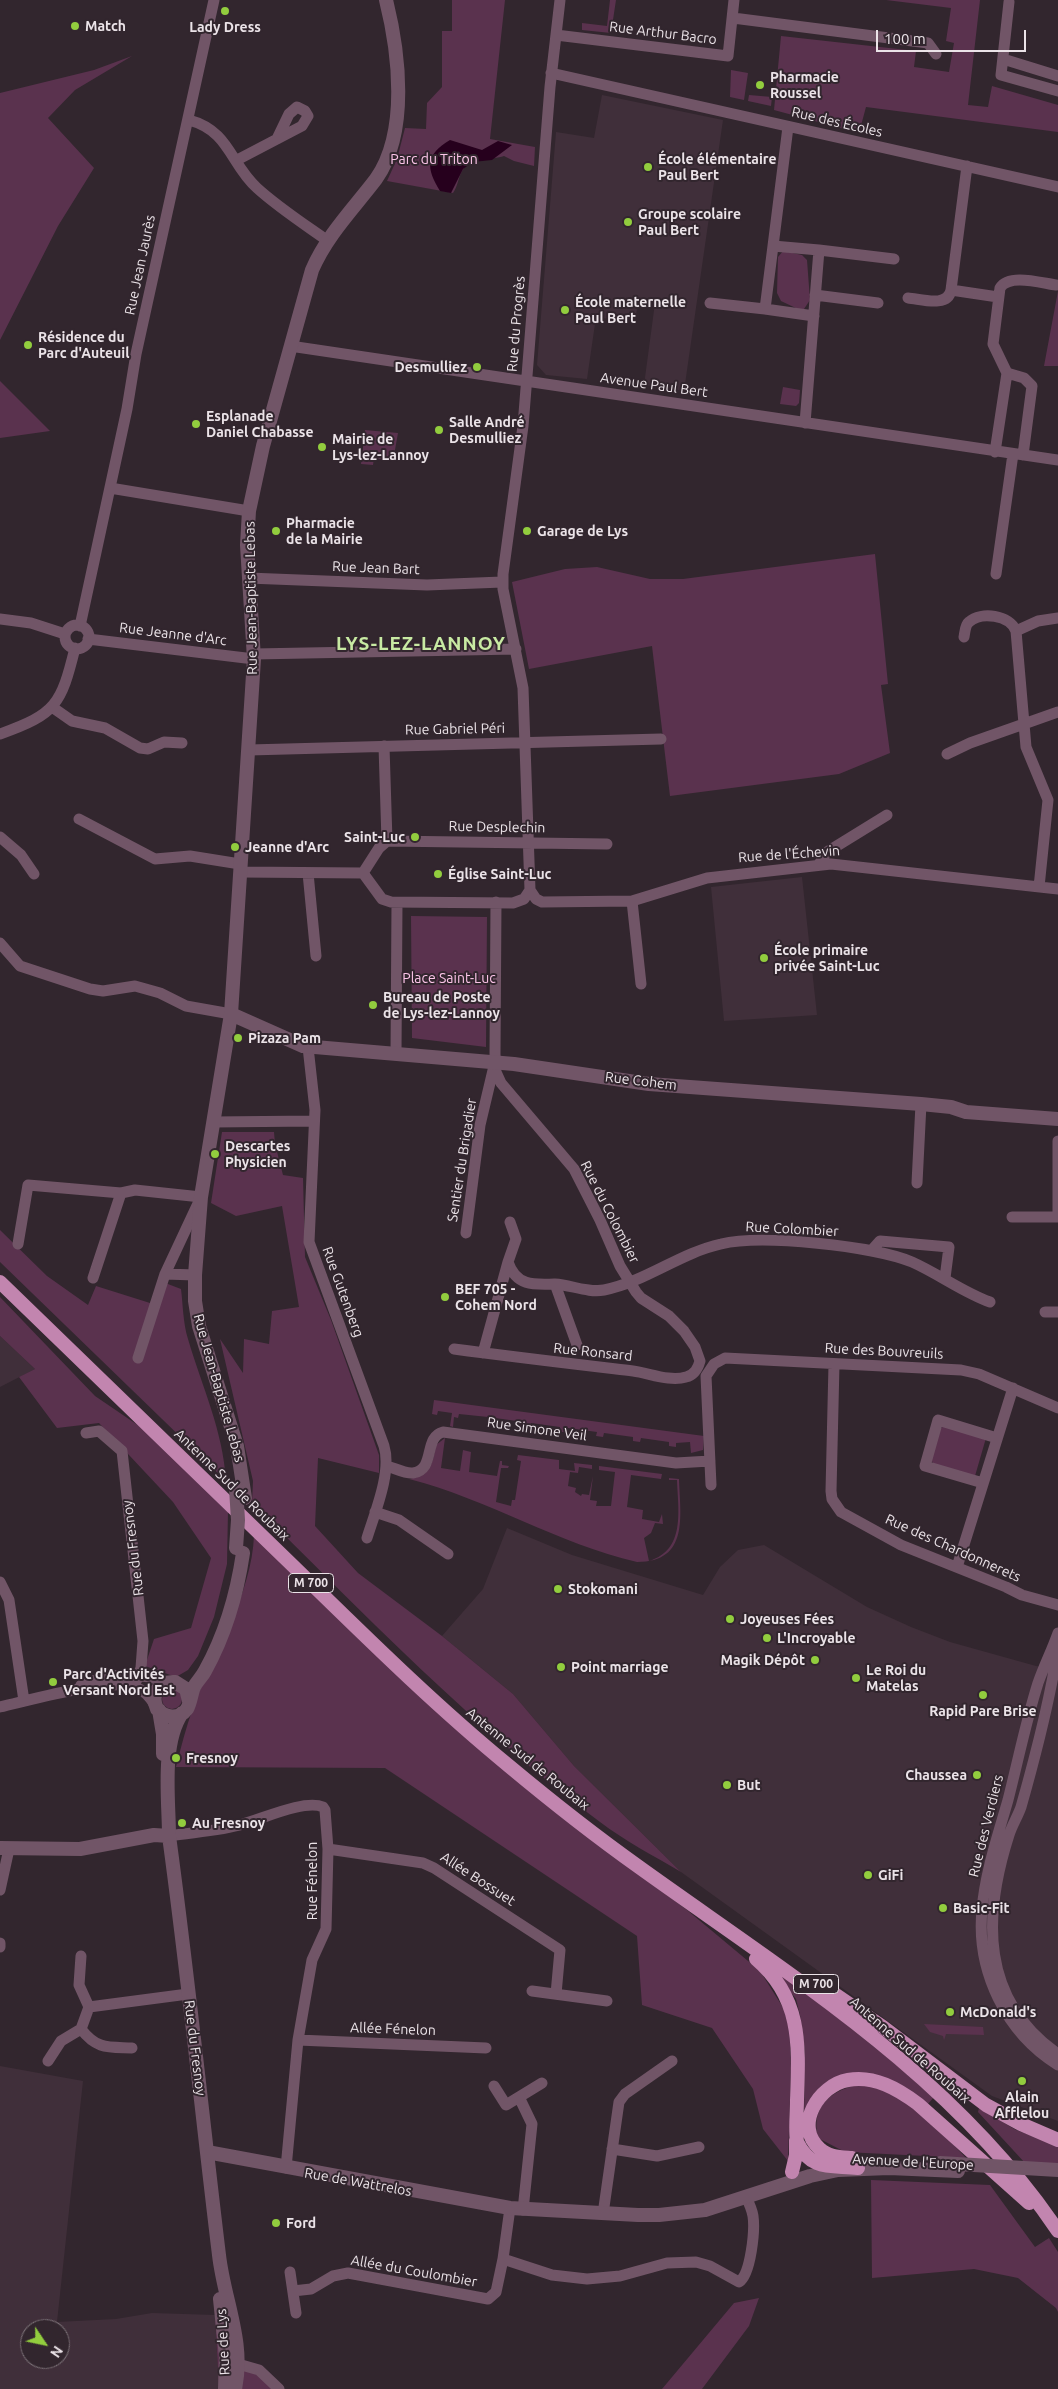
<!DOCTYPE html>
<meta charset="utf-8">
<style>
body{margin:0}
#map{position:relative;width:1058px;height:2389px;overflow:hidden;background:#32262e;font-family:Ubuntu,sans-serif}
canvas{display:block}
.north{position:absolute;left:20px;top:2319px;width:50px;height:50px;box-sizing:border-box;background:#32262e;border:1px solid #7c7278;border-radius:50%;rotate:124deg;font-size:14px;font-weight:700;line-height:20px;text-align:center;color:#ebe3e8}
.north::after{content:'';display:block;margin:auto;width:18px;height:22px;background:#92cd3e;clip-path:polygon(50% 0,100% 100%,50% 72%,0 100%)}
.scale{position:absolute;left:876px;top:30px;width:150px;height:22px;box-sizing:border-box;border:2px solid #ebe3e8;border-top:0;padding-left:6px;font-size:15px;line-height:18px;white-space:nowrap;color:#ebe3e8;-webkit-text-stroke:4px #32262e;paint-order:stroke}
</style>
<div id="map">
<canvas width="1058" height="2389"></canvas>
<div class="north">N</div>
<div class="scale">100 m</div>
</div>
<script>
const context = document.querySelector('canvas').getContext('2d');
context.lineJoin = 'round';
function paint(path, color) { context.fillStyle = color; context.fill(path, 'evenodd'); }
function strokePath(path, color, width, dash) { context.strokeStyle = color; context.lineWidth = width; context.lineCap = dash ? 'butt' : 'round'; context.setLineDash(dash || []); context.stroke(path); }
function write(font, color, halo, rows, align = 'center') {
  context.font = font + ' Ubuntu,sans-serif'; context.lineWidth = 4; context.setLineDash([]); context.textBaseline = 'middle'; context.strokeStyle = halo; context.fillStyle = color; for (const [text, x, y, turn = 0] of rows) {
    context.save(); context.translate(x, y); context.rotate((+turn || 0) * Math.PI / 180); context.textAlign = isNaN(turn) ? turn : align; if (halo) context.strokeText(text, 0, 0); context.fillText(text, 0, 0); context.restore();
  }
}
paint(new Path2D(`
 M 602,95 L 723,120 L 684,391 L 644,385 L 655,303 L 638,301 L 635,323 L 596,317 L 587,379 L 546,375 L 537,365 L 556,132 L 594,138 Z
 M 802,877 L 817,1015 L 724,1021 L 711,887 Z
 M 0,1336 L 35,1369 L 0,1387 Z
 M 507,1528 L 572,1555 L 703,1595 L 720,1567 L 738,1550 L 764,1545 L 867,1607 L 911,1627 L 950,1642 L 1036,1666 L 1058,1669 L 1058,2121 L 992,2096 L 681,1872 L 574,1766 L 513,1694 L 442,1636 L 483,1589 Z
 M 0,2066 L 83,2081 L 57,2322 L 116,2319 L 152,2313 L 215,2315 L 219,2389 L 0,2389 ZM 30,2329 L 60,2329 L 60,2359 L 30,2359 Z`), '#402f3a');
paint(new Path2D(`
 M 452,0 L 505,0 L 490,139 L 535,147 L 534,166 L 514,161 L 504,156 C 492,160 469,159 462,171 C 458,178 458,186 453,193 L 387,181 L 397,159 L 405,128 L 426,129 L 427,103 L 442,87 L 442,31 L 452,31 Z
 M 610,0 L 616,0 L 611,33 L 582,30 L 582,23 L 607,26 Z
 M 886,0 L 980,0 L 968,105 L 988,107 L 992,86 L 1058,105 L 1058,132 L 866,107 L 859,133 L 774,110 L 781,36 L 916,51 L 914,67 L 949,72 L 954,43 L 946,41 L 951,8 Z
 M 132,56 L 75,90 L 48,118 L 94,168 L 58,226 L 0,340 L 0,93 L 94,70 Z
 M 731,70 L 748,73 L 744,100 L 730,97 Z
 M 749,95 L 772,97 L 771,106 L 748,101 Z
 M 783,251 L 802,255 L 807,260 L 810,300 L 804,309 L 800,310 L 781,301 L 777,293 L 778,257 Z
 M 1058,291 L 1058,366 L 1044,366 Z
 M 0,381 L 50,431 L 0,438 Z
 M 783,387 L 800,390 L 799,403 L 796,406 L 780,404 Z
 M 365,430 L 398,433 L 393,461 L 374,458 L 373,465 L 361,464 Z
 M 875,554 L 888,684 L 881,685 L 890,753 L 839,774 L 670,796 L 652,646 L 529,669 L 512,582 L 565,569 L 597,567 L 650,579 L 683,579 Z
 M 411,916 L 487,917 L 486,1047 L 412,1038 Z
 M 222,1132 L 274,1132 L 275,1144 L 283,1175 L 303,1178 L 305,1257 L 331,1320 L 379,1455 L 379,1473 L 318,1458 L 315,1526 L 358,1573 L 442,1636 L 513,1694 L 574,1766 L 681,1872 C 654,1856 625,1841 600,1822 C 474,1728 364,1614 252,1503 L 253,1481 L 220,1339 L 243,1373 L 244,1339 L 269,1344 L 272,1311 L 299,1307 L 282,1206 L 236,1216 L 211,1203 Z
 M 0,1230 L 47,1276 L 88,1305 L 96,1286 L 150,1303 L 160,1281 L 181,1289 C 183,1305 183,1323 188,1339 C 202,1387 223,1430 226,1481 L 0,1262 Z
 M 0,1297 L 95,1396 L 145,1430 L 228,1511 L 227,1564 L 214,1617 L 198,1656 L 188,1670 L 176,1677 L 145,1666 L 154,1639 L 191,1628 L 211,1558 L 173,1502 L 99,1423 L 57,1428 L 19,1377 L 35,1369 L 0,1336 Z
 M 434,1400 L 704,1436 L 703,1450 L 691,1453 L 690,1442 L 676,1443 L 676,1447 L 669,1446 L 669,1442 L 641,1438 L 640,1442 L 633,1441 L 633,1437 L 604,1433 L 603,1437 L 596,1436 L 597,1432 L 568,1428 L 567,1432 L 560,1432 L 560,1427 L 531,1423 L 531,1428 L 524,1427 L 524,1422 L 495,1418 L 494,1423 L 487,1422 L 488,1417 L 459,1414 L 458,1418 L 454,1417 L 453,1427 L 450,1426 L 452,1413 L 438,1411 L 437,1415 L 432,1414 Z
 M 945,1425 L 986,1438 L 975,1476 L 934,1464 L 930,1459 L 940,1429 Z
 M 445,1438 L 441,1468 L 460,1471 L 463,1450 L 471,1452 L 469,1472 L 497,1476 L 500,1461 L 502,1461 L 502,1465 L 509,1466 L 508,1468 L 501,1468 L 496,1502 L 511,1506 L 512,1500 L 515,1500 L 521,1461 L 517,1460 L 518,1455 L 559,1460 L 559,1469 L 575,1471 L 574,1463 L 592,1465 L 592,1469 L 579,1467 L 578,1473 L 570,1472 L 568,1486 L 576,1488 L 575,1492 L 581,1496 L 582,1494 L 589,1495 L 593,1476 L 590,1500 L 597,1501 L 596,1506 L 611,1506 L 615,1472 L 599,1470 L 599,1466 L 662,1474 L 661,1479 L 631,1475 L 627,1507 L 643,1510 L 642,1519 L 659,1522 L 662,1514 L 663,1524 L 655,1523 L 651,1533 L 644,1538 L 649,1561 C 686,1550 678,1510 677,1480 L 669,1480 L 669,1478 L 679,1479 C 680,1515 690,1562 637,1562 C 558,1544 488,1499 409,1479 C 430,1476 433,1463 436,1445 Z
 M 254,1535 L 558,1814 L 687,1910 L 760,1971 L 789,2017 L 791,2069 L 788,2161 L 763,2129 L 753,2089 L 712,2028 L 642,2005 L 637,1936 L 385,1768 L 176,1767 C 181,1747 186,1727 193,1708 C 213,1653 252,1595 254,1535 Z
 M162 1699a10 10 0 1 1 20 0a10 10 0 1 1-20 0Z
 M 781,1972 L 935,2096 L 927,2105 L 852,2074 L 831,2079 L 819,2088 L 804,2116 L 805,2051 L 800,2015 L 796,1999 L 778,1975 Z
 M 924,2024 L 983,2027 L 984,2035 L 946,2034 L 944,2040 L 943,2036 L 930,2032 Z
 M 864,2084 C 876,2087 889,2090 900,2097 C 925,2114 946,2137 966,2158 L 845,2152 L 818,2138 C 810,2105 833,2088 864,2084 Z
 M 979,2108 L 1016,2130 L 1058,2145 L 1058,2167 L 1025,2163 L 978,2112 Z
 M 871,2180 L 990,2185 L 1035,2247 L 1049,2238 L 1058,2252 L 1058,2312 L 1056,2308 L 1018,2278 L 974,2269 L 872,2278 Z
 M 759,2298 L 749,2326 L 702,2389 L 662,2389 L 734,2303 Z
 M 215,2315 L 244,2370 L 264,2377 L 272,2389 L 219,2389 Z`), '#5a324e');
paint(new Path2D(`
 M 450,140 L 482,150 L 498,141 L 512,145 L 492,160 L 473,162 L 463,169 L 451,193 L 440,191 C 426,168 425,155 450,140 Z`), '#26001d');
strokePath(new Path2D(`
 M 1009,2 L 1001,75 L 1058,91
 M 733,18 L 928,43 L 936,54
 M 556,35 L 728,56 L 734,0
 M 1003,59 L 1058,76
 M 551,73 L 1058,187
 M 189,120 C 230,131 230,164 257,188 C 279,208 304,224 328,241
 M 788,127 L 773,246 L 819,250 L 805,423
 M 237,160 L 302,126 L 308,116 L 305,111 L 297,107 L 289,114 L 277,139
 M 967,166 L 951,290 L 998,297
 M 773,246 L 765,309 L 814,316
 M 819,250 L 894,259
 M 815,295 L 878,303
 M 908,298 C 921,299 948,308 951,290
 M 710,303 L 765,309
 M 290,346 L 1058,460
 M 1007,373 L 1024,378 L 1032,386 L 1023,455
 M 995,452 L 1007,373 L 993,344 L 1000,288 C 1009,273 1041,283 1056,285
 M 110,488 L 249,511
 M 996,574 L 1013,454
 M 248,578 L 427,585 L 502,582
 M 0,619 L 31,623 L 65,634
 M65 637a12 12 0 1 1 24 0a12 12 0 1 1-24 0Z
 M 80,626 L 127,409 L 136,354 L 214,0
 M 964,637 C 965,632 965,625 969,622 C 981,611 1010,615 1016,631
 M 88,639 L 254,659
 M 254,654 L 516,649
 M 52,707 L 72,721 L 105,728 L 140,748 L 148,749 L 164,742 L 182,743
 M 0,734 C 56,714 61,705 75,648
 M 384,746 L 387,841
 M 249,750 L 661,739
 M 947,754 L 970,743 L 1058,712
 M 79,819 L 155,859 L 190,856 L 240,864
 M 0,837 L 21,855 L 34,874
 M 387,841 L 607,844
 M 819,864 L 827,852 L 887,815
 M 240,872 L 363,873
 M 308,873 L 316,956
 M 363,873 L 382,899 L 391,902 L 513,903 L 524,899 L 530,890 L 523,688 L 503,589 L 503,574 L 523,426 L 550,87 L 560,0
 M 363,873 L 379,848 L 387,841
 M 1039,887 L 1048,800 L 1026,747 L 1016,631 L 1038,621 L 1058,618
 M 530,890 L 536,899 L 542,902 L 632,901 L 707,878 L 831,864 L 1058,889
 M 632,901 L 641,984
 M 0,943 L 20,966 L 90,989 L 103,991 L 135,986 L 160,993 L 186,1006 L 231,1014
 M 308,1047 L 315,1110 L 309,1242 L 384,1446 C 392,1472 375,1512 367,1538
 M 396,1054 L 397,903
 M 213,1122 L 314,1121
 M 917,1183 L 921,1104
 M 1012,1217 L 1058,1217 L 1058,1141
 M 466,1233 L 480,1125 L 494,1066
 M 18,1244 L 28,1185 L 121,1193 L 135,1190 L 201,1197 L 165,1274 L 138,1358
 M 871,1251 L 880,1241 L 949,1247 L 945,1278
 M 508,1262 L 516,1239 L 510,1222
 M 165,1274 L 195,1275
 M 93,1278 L 121,1193
 M 555,1284 C 571,1285 588,1293 604,1290 C 645,1282 680,1253 721,1244 C 761,1234 874,1246 912,1262 C 939,1274 964,1293 990,1302
 M 1045,1312 L 1058,1312
 M 454,1349 C 514,1357 574,1364 633,1371 C 649,1373 670,1382 686,1377 C 695,1375 698,1368 700,1361 L 695,1347 L 684,1331 L 669,1316 L 641,1298 L 636,1292 L 620,1266 L 600,1220 L 574,1169 L 501,1083 L 496,1072 L 495,1054 L 496,902
 M 483,1353 L 508,1262 C 516,1286 533,1285 555,1284 L 577,1345
 M 834,1364 L 831,1491 L 832,1499 L 841,1512 L 901,1545 L 1006,1587 L 1022,1595 L 1058,1605
 M 86,1433 L 99,1431 L 122,1451 L 143,1641 L 141,1668 L 134,1687
 M 387,1466 C 394,1468 406,1474 413,1473 C 436,1470 423,1437 443,1432 L 676,1463 L 710,1461
 M 983,1483 L 925,1466 L 938,1420 L 997,1438
 M 711,1485 L 706,1376 L 714,1364 L 725,1358 L 961,1370 L 979,1374 L 1058,1408
 M 375,1512 L 399,1520 L 448,1554
 M 957,1567 L 1013,1388
 M 0,1582 L 9,1600 L 24,1701
 M 1058,1633 C 1052,1650 1044,1666 1038,1683 C 1026,1721 1018,1761 1008,1800 C 998,1835 985,1873 982,1910 C 976,1971 1006,2033 1058,2065
 M 1058,1647 C 1050,1701 1036,1754 1021,1807 C 1018,1816 1012,1825 1009,1835 C 983,1916 980,2000 1058,2054
 M 81,1685 C 114,1672 135,1672 168,1682
 M 0,1707 C 31,1700 107,1678 135,1687 C 144,1690 150,1697 155,1705
 M 169,1836 C 194,1832 220,1831 243,1824 C 262,1819 305,1799 323,1807 L 325,1810 L 328,1849 L 326,1929 L 312,1960 L 298,2040 L 286,2168
 M 328,1849 L 423,1863 L 434,1868 L 560,1950 L 556,1994
 M 0,1890 L 9,1849
 M 0,1943 L 0,1947
 M 81,1956 L 79,1985 L 89,2007 L 188,1994
 M 532,1991 L 607,2001
 M 89,2007 L 81,2029 C 97,2050 109,2047 132,2048
 M 298,2040 L 486,2048
 M 48,2061 L 61,2041 L 81,2029
 M 494,2086 L 506,2105 L 542,2083
 M 519,2097 L 532,2124 L 523,2210
 M 612,2149 L 657,2156 L 699,2147
 M 603,2214 L 619,2102 L 625,2094 L 672,2061
 M 503,2259 L 510,2208
 M 290,2272 L 296,2313
 M 293,2291 L 311,2289 L 333,2276 L 348,2273 L 488,2299 L 496,2292 L 503,2259 L 552,2275 L 587,2279 L 620,2276 L 667,2263 L 696,2262 L 710,2266 L 739,2282 C 751,2274 755,2230 753,2216 C 752,2210 749,2203 746,2197
 M 231,2362 L 259,2370 L 279,2389`), '#715567', 11);
strokePath(new Path2D(`
 M 231,1014 L 303,1046 L 514,1064 L 649,1084 L 921,1104 L 951,1107 L 966,1112 L 1058,1119
 M 245,1498 L 237,1446 L 199,1326 L 195,1301 L 195,1275 L 201,1197 L 231,1014 L 254,659 L 247,545 L 249,511 L 263,446 L 312,270 C 327,235 354,208 376,179 C 409,132 399,52 386,0
 M 189,1701 L 186,1689 L 175,1682 C 159,1681 150,1694 157,1709 C 165,1718 179,1720 187,1709 C 191,1702 191,1694 194,1687 C 197,1681 202,1677 205,1671 C 225,1635 237,1594 243,1553
 M 159,1710 L 163,1734 L 163,1754
 M 182,1713 C 161,1744 169,1800 169,1836 C 188,1975 202,2115 219,2255 C 224,2300 245,2342 235,2389
 M 0,1848 L 80,1849 L 154,1835 L 169,1836
 M 207,2152 L 510,2208 L 638,2215 L 659,2215 L 705,2210 L 810,2176 L 838,2170 L 889,2168 L 958,2171
 M 220,2299 L 226,2357 L 225,2389`), '#715567', 14);
strokePath(new Path2D(`
 M 0,1282 C 96,1375 192,1468 288,1561 C 360,1631 431,1702 509,1766 C 551,1801 594,1835 639,1867 C 789,1975 952,2074 1058,2231
 M 756,1959 C 802,1998 799,2045 797,2100 C 797,2114 795,2128 797,2142 C 812,2172 831,2165 858,2168
 M 817,1982 L 883,2027 L 986,2105 L 1021,2124 L 1058,2140
 M 852,2158 C 841,2157 828,2157 820,2149 C 793,2126 819,2085 848,2080 C 874,2075 898,2089 918,2104 L 1029,2203
 M 792,2172 L 796,2155 L 796,2140`), '#c285af', 14);
strokePath(new Path2D(`
 M 236,1548 L 238,1520 L 236,1488
 M 940,2163 L 1058,2170`), '#715567', 14);
for (const [x, y, r, color] of [
 [225,11,5,"#92cd3e"],
 [75,26,5,"#92cd3e"],
 [760,85,5,"#92cd3e"],
 [648,167,5,"#92cd3e"],
 [628,222,5,"#92cd3e"],
 [565,310,5,"#92cd3e"],
 [28,345,5,"#92cd3e"],
 [477,367,5,"#92cd3e"],
 [196,424,5,"#92cd3e"],
 [439,430,5,"#92cd3e"],
 [322,447,5,"#92cd3e"],
 [276,531,5,"#92cd3e"],
 [527,531,5,"#92cd3e"],
 [415,837,5,"#92cd3e"],
 [235,847,5,"#92cd3e"],
 [438,874,5,"#92cd3e"],
 [764,958,5,"#92cd3e"],
 [373,1005,5,"#92cd3e"],
 [238,1038,5,"#92cd3e"],
 [215,1154,5,"#92cd3e"],
 [445,1297,5,"#92cd3e"],
 [558,1589,5,"#92cd3e"],
 [730,1619,5,"#92cd3e"],
 [767,1638,5,"#92cd3e"],
 [815,1660,5,"#92cd3e"],
 [561,1667,5,"#92cd3e"],
 [856,1678,5,"#92cd3e"],
 [53,1682,5,"#92cd3e"],
 [983,1695,5,"#92cd3e"],
 [176,1758,5,"#92cd3e"],
 [977,1775,5,"#92cd3e"],
 [727,1785,5,"#92cd3e"],
 [182,1823,5,"#92cd3e"],
 [868,1875,5,"#92cd3e"],
 [943,1908,5,"#92cd3e"],
 [950,2012,5,"#92cd3e"],
 [1022,2081,5,"#92cd3e"],
 [276,2223,5,"#92cd3e"]
]) { const dot = new Path2D(); dot.arc(x, y, r, 0, 2 * Math.PI); context.fillStyle = color; context.fill(dot); strokePath(dot, '#32262e', 2); }
for (const [x, y, w] of [
 [311,1583,45],
 [816,1984,45]
]) { const box = new Path2D(); box.roundRect(x - w / 2, y - 9.5, w, 19, 4); context.fillStyle = '#32262e'; context.fill(box); strokePath(box, '#ebe3e8', 1); }
write('bold 12px', '#ebe3e8', null, [
 ["M 700",311,1583],
 ["M 700",816,1984]
]);
write('bold 14px', '#ebe3e8', '#32262e', [
 ["Match",85,26],
 ["Lady Dress",225,27,"center"],
 ["Pharmacie",770,77],
 ["Roussel",770,93],
 ["École élémentaire",658,159],
 ["Paul Bert",658,175],
 ["Groupe scolaire",638,214],
 ["Paul Bert",638,230],
 ["École maternelle",575,302],
 ["Paul Bert",575,318],
 ["Résidence du",38,337],
 ["Parc d'Auteuil",38,353],
 ["Desmulliez",467,367,"right"],
 ["Esplanade",206,416],
 ["Daniel Chabasse",206,432],
 ["Salle André",449,422],
 ["Desmulliez",449,438],
 ["Mairie de",332,439],
 ["Lys-lez-Lannoy",332,455],
 ["Pharmacie",286,523],
 ["de la Mairie",286,539],
 ["Garage de Lys",537,531],
 ["Saint-Luc",405,837,"right"],
 ["Jeanne d'Arc",245,847],
 ["Église Saint-Luc",448,874],
 ["École primaire",774,950],
 ["privée Saint-Luc",774,966],
 ["Bureau de Poste",383,997],
 ["de Lys-lez-Lannoy",383,1013],
 ["Pizaza Pam",248,1038],
 ["Descartes",225,1146],
 ["Physicien",225,1162],
 ["BEF 705 -",455,1289],
 ["Cohem Nord",455,1305],
 ["Stokomani",568,1589],
 ["Joyeuses Fées",740,1619],
 ["L'Incroyable",777,1638],
 ["Magik Dépôt",805,1660,"right"],
 ["Point marriage",571,1667],
 ["Le Roi du",866,1670],
 ["Matelas",866,1686],
 ["Parc d'Activités",63,1674],
 ["Versant Nord Est",63,1690],
 ["Rapid Pare Brise",983,1711,"center"],
 ["Fresnoy",186,1758],
 ["Chaussea",967,1775,"right"],
 ["But",737,1785],
 ["Au Fresnoy",192,1823],
 ["GiFi",878,1875],
 ["Basic-Fit",953,1908],
 ["McDonald's",960,2012],
 ["Alain",1022,2097,"center"],
 ["Afflelou",1022,2113,"center"],
 ["Ford",286,2223]
], 'left');
write('14px', '#ebe3e8', '#32262e', [
 ["Rue Arthur Bacro",663,33,7],
 ["Rue des Écoles",837,122,13],
 ["Rue Jean Jaurès",140,265,-78],
 ["Rue du Progrès",516,324,-85],
 ["Avenue Paul Bert",654,385,8],
 ["Rue Jean Bart",376,568,2],
 ["Rue Jean-Baptiste Lebas",251,598,-91],
 ["Rue Jeanne d'Arc",173,634,7],
 ["Rue Gabriel Péri",455,729,-1],
 ["Rue Desplechin",497,827,1],
 ["Rue de l'Échevin",789,854,-4],
 ["Rue Cohem",641,1081,7],
 ["Sentier du Brigadier",462,1160,-81],
 ["Rue du Colombier",610,1212,63],
 ["Rue Colombier",792,1229,3],
 ["Rue Gutenberg",343,1292,70],
 ["Rue des Bouvreuils",884,1351,3],
 ["Rue Ronsard",593,1352,6],
 ["Rue Jean-Baptiste Lebas",219,1388,74],
 ["Rue Simone Veil",537,1429,8],
 ["Antenne Sud de Roubaix",232,1485,44],
 ["Rue du Fresnoy",133,1548,-97],
 ["Rue des Chardonnerets",953,1548,24],
 ["Antenne Sud de Roubaix",528,1759,39],
 ["Rue des Verdiers",986,1826,-76],
 ["Allée Bossuet",478,1879,33],
 ["Rue Fénelon",312,1881,-90],
 ["Allée Fénelon",393,2029,2],
 ["Rue du Fresnoy",195,2048,83],
 ["Antenne Sud de Roubaix",910,2050,41],
 ["Avenue de l'Europe",913,2162,3],
 ["Rue de Wattrelos",358,2182,10],
 ["Allée du Coulombier",414,2271,10],
 ["Rue de Lys",223,2342,-93]
]);
write('14px', '#fbc4e8', '#32262e', [
 ["Parc du Triton",434,159],
 ["Place Saint-Luc",449,978]
]);
context.letterSpacing = '1px';
write('bold 19px', '#c8eaa3', '#32262e', [
 ["LYS-LEZ-LANNOY",421,644]
]);
context.letterSpacing = '0px';
</script>
